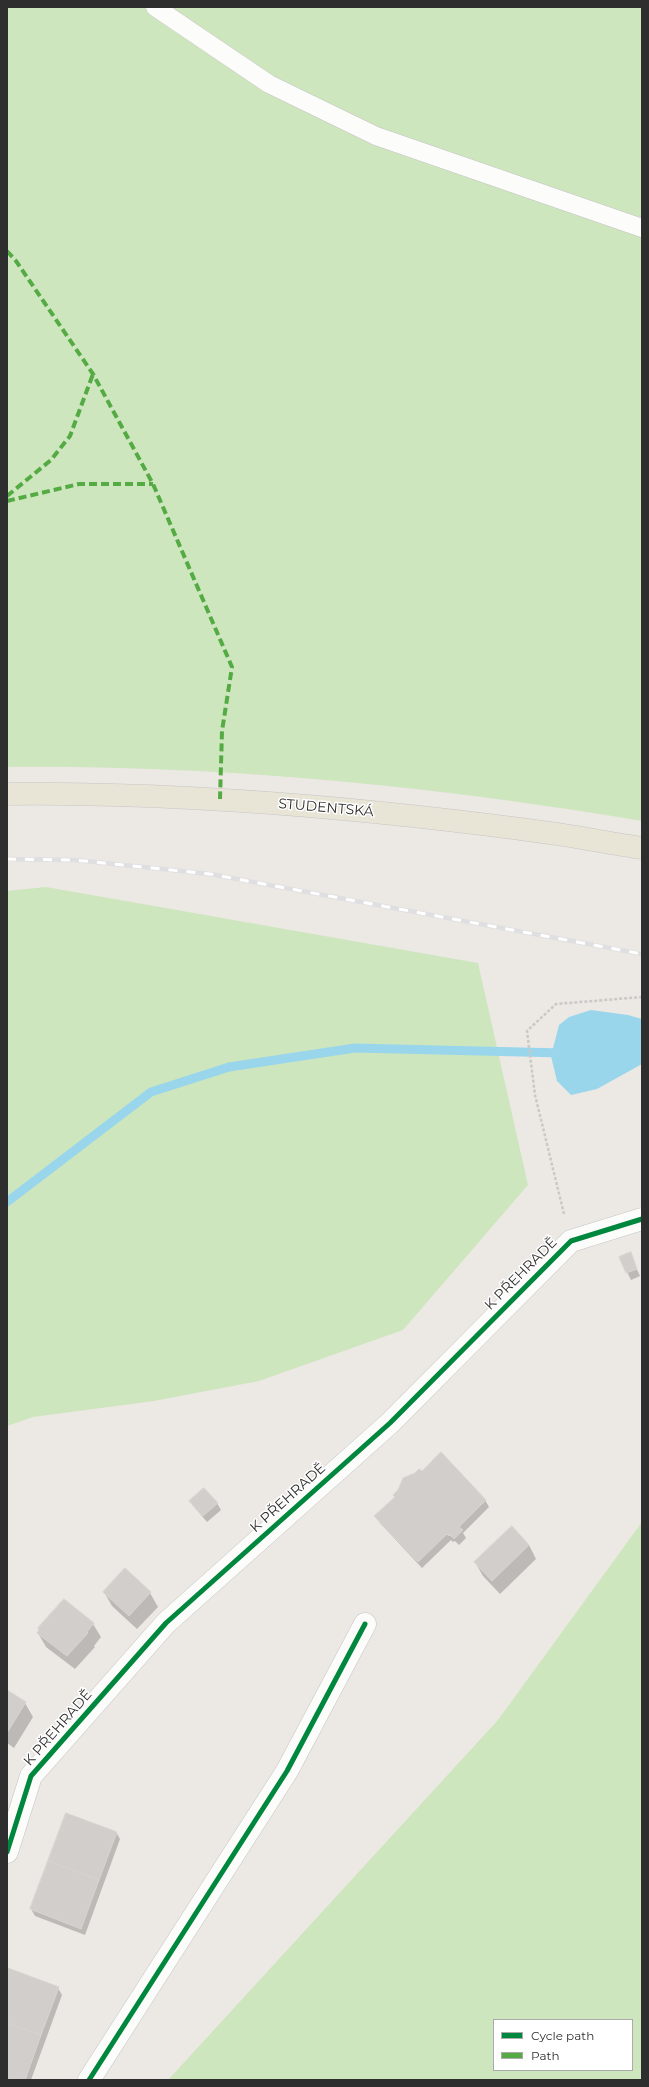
<!DOCTYPE html>
<meta charset="utf-8">
<style>
body{margin:0}
#map{position:relative;width:649px;height:2087px;overflow:hidden;background:#ece8e4;font-family:Montserrat,sans-serif}
canvas{display:block}
.frame{position:absolute;inset:0;border:8px solid #2e2e2e;pointer-events:none}
.legend{position:absolute;left:493px;top:2019px;width:140px;height:52px;box-sizing:border-box;background:#fff;border:1px solid #ababab;margin:0;padding:5px 7px;list-style:none;font-size:12px;color:#2e2e2e}
.legend li{display:flex;align-items:center;gap:8px;height:20px}
.legend b{width:20px;border:1px solid #ababab}
</style>
<div id="map">
<canvas width="649" height="2087"></canvas>
<div class="frame"></div>
<ul class="legend">
<li><b style="height:5px;background:#00873e"></b>Cycle path</li>
<li><b style="height:5px;background:#54ab44"></b>Path</li>
</ul>
</div>
<script>
const context = document.querySelector('canvas').getContext('2d');
context.lineJoin = 'round';
function paint(path, color) { context.fillStyle = color; context.fill(path, 'evenodd'); }
function strokePath(path, color, width, dash) { context.strokeStyle = color; context.lineWidth = width; context.lineCap = dash ? 'butt' : 'round'; context.setLineDash(dash || []); context.stroke(path); }
function write(font, color, halo, rows, align = 'center') {
  context.font = font + ' Montserrat,sans-serif'; context.lineWidth = 3; context.setLineDash([]); context.textBaseline = 'middle'; context.strokeStyle = halo; context.fillStyle = color; for (const [text, x, y, turn = 0] of rows) {
    context.save(); context.translate(x, y); context.rotate((+turn || 0) * Math.PI / 180); context.textAlign = isNaN(turn) ? turn : align; if (halo) context.strokeText(text, 0, 0); context.fillText(text, 0, 0); context.restore();
  }
}
paint(new Path2D(`
 M 7,7 L 642,7 L 642,821 C 433,786 219,765 7,767 Z
 M 46,887 L 478,963 L 528,1185 L 403,1330 L 259,1381 L 154,1401 L 33,1417 L 7,1426 L 7,891 Z
 M 642,1522 L 642,2080 L 168,2080 L 498,1720 ZM 494,2020 L 632,2020 L 632,2070 L 494,2070 Z`), '#cee6be');
paint(new Path2D(`
 M 591,1010 L 628,1015 L 642,1019 L 642,1064 L 597,1089 L 571,1095 L 557,1081 L 551,1056 L 559,1025 L 569,1017 Z`), '#99d6ec');
paint(new Path2D(`
 M 630,1254 L 640,1276 L 631,1280 L 620,1258 Z
 M 485,1500 L 489,1507 L 463,1533 L 466,1538 L 459,1545 L 455,1541 L 453,1542 L 451,1540 L 422,1568 L 380,1523 L 376,1516 Z
 M 190,1502 L 217,1503 L 221,1510 L 207,1522 Z
 M 512,1528 L 529,1545 L 536,1559 L 500,1594 L 483,1576 L 475,1562 Z
 M 125,1570 L 150,1593 L 158,1607 L 137,1629 L 112,1606 L 104,1592 Z
 M 93,1624 L 101,1637 L 94,1646 L 95,1647 L 75,1669 L 46,1647 L 38,1633 Z
 M 7,1692 L 25,1703 L 33,1717 L 14,1748 L 7,1743 Z
 M 116,1832 L 120,1839 L 85,1935 L 35,1916 L 31,1909 Z
 M 8,1969 L 58,1988 L 62,1995 L 31,2080 L 7,2080 Z`), '#0003');
strokePath(new Path2D(`
 M 7,1202 L 151,1092 L 229,1067 L 355,1048 L 563,1053`), '#99d6ec', 9);
const building = new Path2D(`
 M 631,1252 L 637,1269 L 626,1273 L 619,1257 Z
 M 441,1452 L 486,1500 L 459,1527 L 463,1530 L 454,1539 L 450,1535 L 449,1536 L 447,1534 L 418,1562 L 374,1516 L 395,1497 L 393,1495 L 398,1490 L 403,1478 L 415,1473 L 419,1469 L 422,1471 Z
 M 204,1488 L 218,1503 L 203,1516 L 189,1501 Z
 M 512,1526 L 529,1545 L 492,1581 L 474,1562 Z
 M 125,1568 L 151,1592 L 129,1616 L 103,1592 Z
 M 64,1599 L 94,1623 L 87,1632 L 88,1633 L 67,1656 L 37,1633 L 39,1630 L 38,1628 Z
 M 7,1690 L 26,1702 L 7,1733 Z
 M 66,1813 L 117,1832 L 99,1880 L 48,1861 Z
 M 48,1861 L 99,1880 L 81,1929 L 30,1909 Z
 M 8,1968 L 59,1987 L 41,2035 L 7,2023 Z
 M 7,2023 L 41,2035 L 25,2080 L 14,2080 L 7,2078 Z`);
paint(building, '#d1cecb');
strokePath(building, '#d7d4d0', 1);
const service = new Path2D(`
 M 155,7 L 269,84 L 376,136 L 642,228`);
const minor = new Path2D(`
 M 7,1852 L 31,1776 L 166,1623 L 390,1423 L 571,1241 L 642,1219
 M 89,2080 L 287,1771 L 365,1624`);
const primary = new Path2D(`
 M 7,794 C 191,792 375,809 557,834 C 585,838 613,844 642,848`);
strokePath(service, '#c5c4c5', 19);
strokePath(minor, '#c5c4c5', 23);
strokePath(primary, '#c6c5c4', 23);
strokePath(new Path2D(`
 M 564,1214 L 535,1095 L 527,1031 L 556,1004 L 642,997`), '#c9c9c8', 2.5, [3, 2]);
strokePath(service, '#fcfcfb', 18);
strokePath(minor, '#fcfcfb', 22);
strokePath(primary, '#e8e4d6', 22);
const rail = new Path2D(`
 M 7,859 L 75,860 L 210,874 L 642,954`);
strokePath(rail, '#dfdfe1', 4.5);
strokePath(rail, '#fff', 3, [9]);
strokePath(new Path2D(`
 M 7,251 L 16,261 L 93,374 L 153,484 L 232,667 L 222,731 L 220,799
 M 7,496 L 51,460 L 70,436 L 93,374
 M 7,501 L 79,484 L 153,484`), '#54ab44', 4, [8, 4]);
strokePath(new Path2D(`
 M 7,1852 L 31,1776 L 166,1623 L 390,1423 L 571,1241 L 642,1219
 M 89,2080 L 287,1771 L 365,1624`), '#00873e', 5);
write('14px', '#2e2e2e', '#fff', [
 ["STUDENTSKÁ",326,808,5],
 ["K PŘEHRADĚ",521,1274,-45],
 ["K PŘEHRADĚ",288,1498,-42],
 ["K PŘEHRADĚ",58,1728,-49]
]);
</script>
